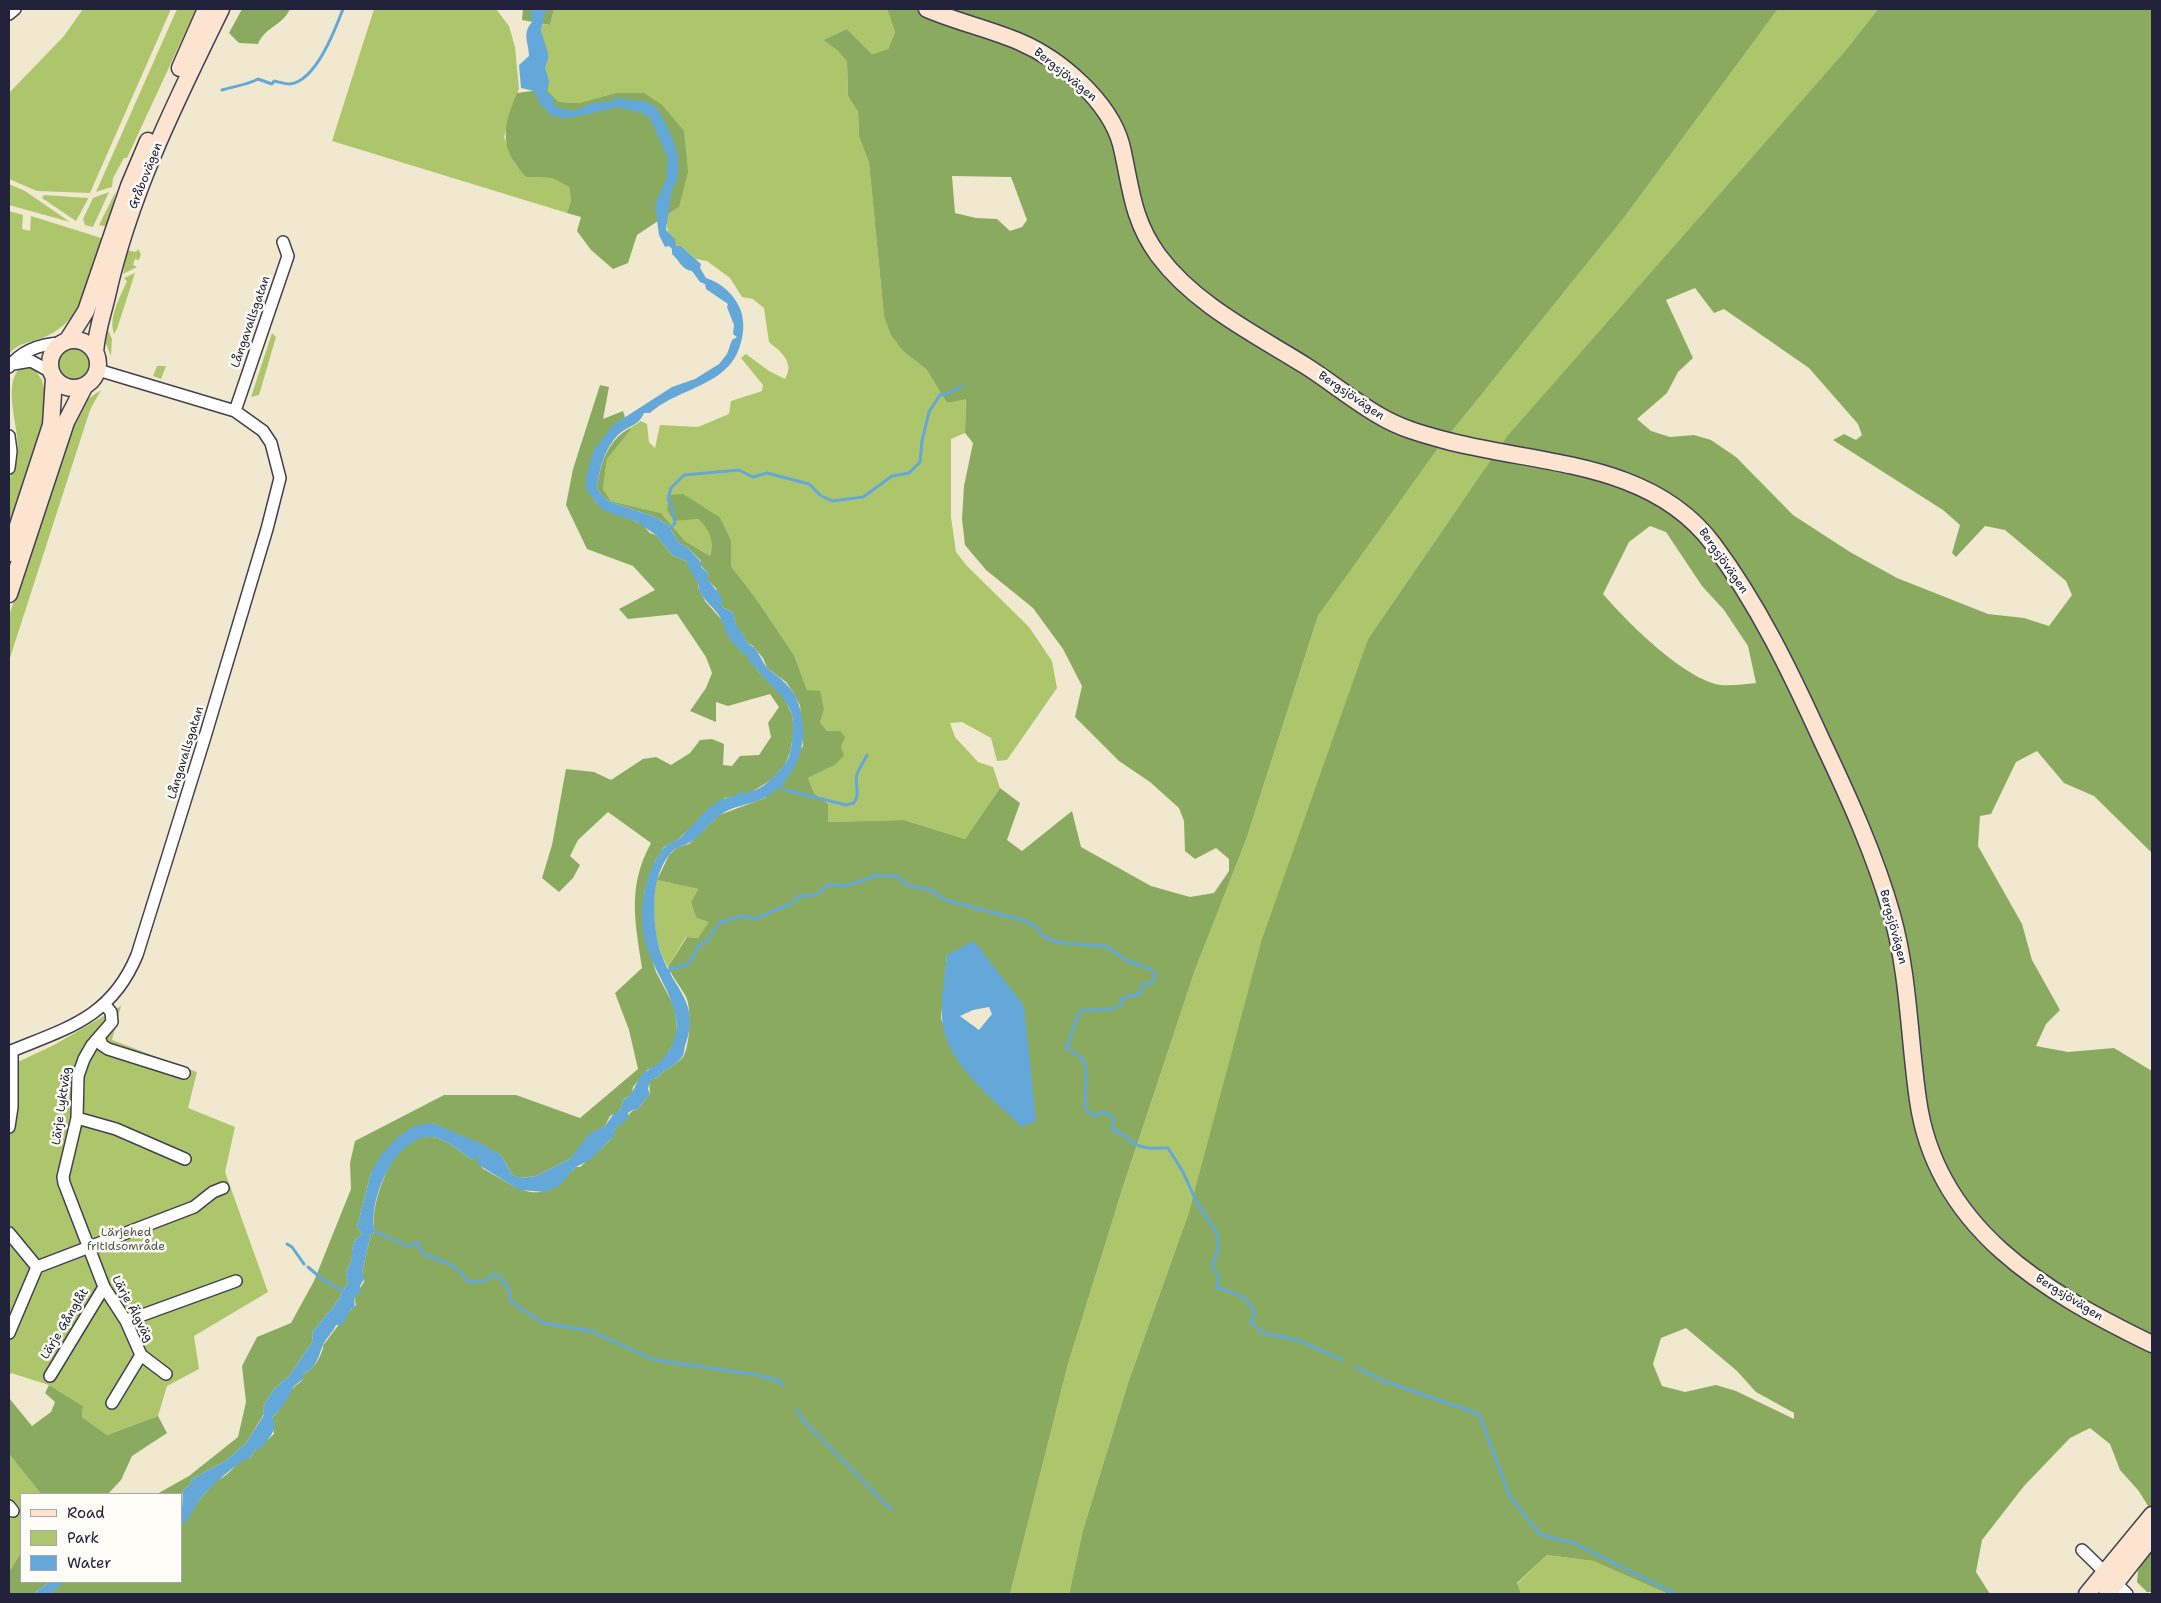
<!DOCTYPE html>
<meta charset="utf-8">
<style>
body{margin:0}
#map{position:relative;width:2161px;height:1603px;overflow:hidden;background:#f0e9cf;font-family:"Shantell Sans",sans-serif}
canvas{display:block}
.frame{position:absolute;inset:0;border:10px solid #22223b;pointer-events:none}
.legend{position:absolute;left:20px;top:1493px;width:162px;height:90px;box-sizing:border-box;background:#fdfcf7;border:1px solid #a5a5ac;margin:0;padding:6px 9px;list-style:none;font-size:15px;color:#22223b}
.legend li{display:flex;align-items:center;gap:10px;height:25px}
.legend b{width:25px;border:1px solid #a5a5ac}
</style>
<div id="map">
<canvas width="2161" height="1603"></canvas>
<div class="frame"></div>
<ul class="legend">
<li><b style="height:6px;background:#fde4d0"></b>Road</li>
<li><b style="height:14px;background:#aec66b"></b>Park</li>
<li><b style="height:14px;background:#64a8d9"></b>Water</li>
</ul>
</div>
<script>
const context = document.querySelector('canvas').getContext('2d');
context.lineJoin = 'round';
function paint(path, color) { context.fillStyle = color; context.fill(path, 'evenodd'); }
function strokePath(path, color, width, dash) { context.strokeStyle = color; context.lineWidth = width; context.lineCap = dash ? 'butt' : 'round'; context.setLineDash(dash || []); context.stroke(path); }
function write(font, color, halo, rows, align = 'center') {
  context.font = font + ' "Shantell Sans",sans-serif'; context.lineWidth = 5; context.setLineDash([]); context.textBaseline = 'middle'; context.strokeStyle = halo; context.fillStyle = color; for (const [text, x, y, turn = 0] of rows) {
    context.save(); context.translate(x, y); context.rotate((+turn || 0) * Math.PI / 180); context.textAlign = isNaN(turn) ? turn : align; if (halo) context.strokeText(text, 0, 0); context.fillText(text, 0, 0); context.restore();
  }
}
paint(new Path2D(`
 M 83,9 L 171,9 L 90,193 L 37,191 L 9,179 L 9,93 L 64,36 Z
 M 177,9 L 196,9 L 127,158 L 124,158 L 113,178 L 112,187 L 96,192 Z
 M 374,9 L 496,9 L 509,26 L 515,47 L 519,89 L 512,106 L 504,137 L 515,164 L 526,177 L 552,178 L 569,187 L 571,200 L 567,213 L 332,141 Z
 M 554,9 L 887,9 L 895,32 L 888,49 L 872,54 L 847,29 L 823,40 L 838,51 L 847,62 L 848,96 L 858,112 L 859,136 L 869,163 L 884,316 L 904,352 L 926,369 L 947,403 L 966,398 L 965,433 L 951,439 L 951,517 L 956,552 L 967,566 L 1029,627 L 1052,661 L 1057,688 L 1007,760 L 997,761 L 991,738 L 962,722 L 950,723 L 955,737 L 978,762 L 993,767 L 1000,788 L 965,839 L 904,820 L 828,822 L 828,804 L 814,793 L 808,778 L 833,766 L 841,747 L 840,731 L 827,731 L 820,722 L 824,710 L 807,690 L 794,655 L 757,600 L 731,566 L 731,540 L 720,517 L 704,507 L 674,520 L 698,519 C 712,530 713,539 710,556 L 685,541 L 661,513 L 611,501 L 603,489 L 607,459 L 630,428 L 641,421 L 647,424 L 649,442 L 655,448 L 660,425 L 698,427 L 729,414 L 731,401 L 762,391 L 763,385 L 741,358 L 746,354 L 769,371 L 785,379 C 795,362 781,352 769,342 L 764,308 L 753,299 L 742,297 L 730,278 L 707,261 L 696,259 L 681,246 L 676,246 C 667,228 667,236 667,215 L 679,207 L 615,93 L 579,103 L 559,102 L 546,89 L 545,68 L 548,60 L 541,31 L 543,24 L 550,25 Z
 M 1778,9 L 1878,9 L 1845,51 L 1507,436 L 1368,639 L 1189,1212 L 1128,1383 L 1083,1530 L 1069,1594 L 1010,1594 L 1068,1364 L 1122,1190 L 1195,970 L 1246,840 L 1318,616 L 1436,451 L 1623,219 Z
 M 9,184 L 25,191 L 70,222 L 9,205 Z
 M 116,191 L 108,227 L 99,225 Z
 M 109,192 L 93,227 L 85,225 L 83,219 L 93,198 Z
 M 44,195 L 88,198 L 88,199 L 76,221 L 42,198 Z
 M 9,211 L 23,215 L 22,229 L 30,231 L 31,216 L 95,236 L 101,238 L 101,243 C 90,279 84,319 47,336 C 34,342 18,342 9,354 Z
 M 126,250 L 136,252 L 138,249 L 141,254 L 139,260 L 135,259 L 133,265 L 137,267 L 123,274 Z
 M 135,273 L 117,329 L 114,334 C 108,316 121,296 127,281 L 124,278 Z
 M 110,313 L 108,330 L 112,339 L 111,356 L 104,339 Z
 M 272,333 L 276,337 L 259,395 L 251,397 Z
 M56 364a17 17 0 1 1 34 0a17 17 0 1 1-34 0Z
 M 24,365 L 33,367 L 42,380 L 44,388 L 44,422 L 9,536 C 9,519 6,499 9,482 C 11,471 17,461 18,449 C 19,427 0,379 24,365 Z
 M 157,366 L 166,366 L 161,379 L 153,376 Z
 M 101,390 L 90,410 L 9,661 L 9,616 L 66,437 L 82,403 Z
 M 657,880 L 698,889 L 691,902 L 696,918 L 710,922 L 698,938 L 686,937 L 668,967 C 654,946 651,905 657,880 Z
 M 121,1006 L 112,1040 L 197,1072 L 188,1108 L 235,1127 L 225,1172 L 268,1292 L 194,1336 L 199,1369 L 167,1386 L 158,1416 L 107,1435 L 82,1417 L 83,1406 L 49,1385 L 11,1373 L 9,1376 L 9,1066 L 54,1045 Z
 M 9,1454 L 41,1494 L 21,1494 L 21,1552 L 10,1570 Z
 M 1547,1555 L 1593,1561 L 1668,1594 L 1521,1594 L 1517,1584 Z`), '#aec66b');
paint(new Path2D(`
 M 242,9 L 290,9 C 283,25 264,28 258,44 L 239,43 L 229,33 Z
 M 523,9 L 554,9 L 550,25 L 522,20 Z
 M 887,9 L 1778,9 L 1623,219 L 1436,451 L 1318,616 L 1246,840 L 1195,970 L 1122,1190 L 1068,1364 L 1010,1594 L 51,1594 L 62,1582 L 181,1582 L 181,1527 L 199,1500 L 217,1480 C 231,1476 236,1459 250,1458 L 256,1449 L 274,1434 L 272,1417 C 283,1411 285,1394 294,1387 C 297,1384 300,1383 303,1379 L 303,1374 C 313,1370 319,1360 322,1351 C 325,1345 321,1348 324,1344 C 334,1332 345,1314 356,1305 L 354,1297 L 364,1282 L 362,1272 L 371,1234 L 375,1232 C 369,1211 385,1169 398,1152 C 405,1142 420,1136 432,1137 C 446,1138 461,1152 472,1160 L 478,1155 L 482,1168 C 524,1191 538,1209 576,1167 L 580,1167 L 603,1147 L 611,1139 L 615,1129 L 634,1109 L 636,1111 L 650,1094 L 649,1080 L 657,1078 C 663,1069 676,1066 683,1057 C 690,1046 692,1009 686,997 C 681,987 673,978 668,967 L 687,937 L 698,938 L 709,922 L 696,918 L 691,902 L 698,889 L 657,880 L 669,855 L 678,847 L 689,844 L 719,815 L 765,798 L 803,746 L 800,705 L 793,692 L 786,682 L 767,668 L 763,658 L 752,645 L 748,644 C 743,629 734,632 734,613 L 722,607 L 716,588 L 706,579 L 709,574 L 700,565 L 701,561 L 687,547 L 680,544 L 668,525 L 655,517 L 608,501 L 597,489 C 600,464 607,441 630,428 L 630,430 L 607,459 L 603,489 L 611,501 L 661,513 L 685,541 L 710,556 C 714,541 710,529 698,519 L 674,521 L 667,510 L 670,495 L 683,494 L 720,517 L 731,540 L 731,566 L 757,600 L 794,655 L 807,690 L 820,691 L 824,710 L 820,722 L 827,731 L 840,731 L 845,737 L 841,747 L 844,756 L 833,766 L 808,778 L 814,793 L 828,804 L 828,822 L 904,820 L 965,839 L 1000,788 L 1020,803 L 1007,840 L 1022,851 L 1072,811 L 1081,847 L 1151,886 L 1190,897 L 1214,893 L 1229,871 L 1229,859 L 1216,848 L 1195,859 L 1185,851 L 1184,821 L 1179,808 L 1150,782 L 1119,761 L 1075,717 L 1082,686 L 1063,649 L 1033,608 L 986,570 L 965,545 L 962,519 L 964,486 L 973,443 L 965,433 L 966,399 L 947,403 L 926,369 L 904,352 L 891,335 L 884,316 L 869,163 L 859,136 L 858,112 L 848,96 L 847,62 L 838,51 L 823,40 L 847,29 L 872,54 L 888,49 L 895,32 ZM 952,176 L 1011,177 L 1027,220 L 1022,227 L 1010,231 L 997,219 L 976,218 L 955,213 ZM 947,955 L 1024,1006 L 951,1048 L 941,1018 Z
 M 1878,9 L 2152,9 L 2152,853 L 2094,796 L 2064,783 L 2037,751 L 2016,762 L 1991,814 L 1980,816 L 1978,846 L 2022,924 L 2032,960 L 2060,1010 L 2046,1024 L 2036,1046 L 2068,1052 L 2114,1048 L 2152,1071 L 2152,1512 L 2138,1490 L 2120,1470 L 2110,1444 L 2090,1428 L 2070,1438 L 2024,1486 L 1982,1540 L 1976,1572 L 1990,1594 L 1668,1594 L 1593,1561 L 1547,1555 L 1517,1583 L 1521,1594 L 1069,1594 L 1083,1530 L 1128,1383 L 1189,1212 L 1262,939 L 1368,639 L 1507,436 L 1845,51 ZM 1695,288 L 1714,313 L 1724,309 L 1809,368 L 1858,424 L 1862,435 L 1856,440 L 1844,434 L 1833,440 L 1943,510 L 1960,525 L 1952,553 L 1956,557 L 1985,526 L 2005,530 L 2066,581 L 2072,595 L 2049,626 L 2024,618 L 1988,614 L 1897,578 L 1850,552 L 1793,515 L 1736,457 L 1711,440 L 1694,435 L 1670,437 L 1651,431 L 1637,419 L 1667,393 L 1678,372 L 1693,358 L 1666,300 ZM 1650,526 L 1666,532 L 1702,586 L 1724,610 L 1748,646 L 1756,683 C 1745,684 1732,686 1721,685 C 1685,680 1627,622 1603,594 L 1629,542 ZM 1686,1328 L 1737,1371 L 1756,1392 L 1794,1413 L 1794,1419 L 1736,1391 L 1716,1385 L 1685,1392 L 1662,1386 L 1653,1364 L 1661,1338 Z
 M 546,89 L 559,102 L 579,103 L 615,93 L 644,93 L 662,105 L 684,131 L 688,172 L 679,207 L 637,235 L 628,263 L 613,269 L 591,250 L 577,231 L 581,217 L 567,213 L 571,200 L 569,187 L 552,178 L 526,177 C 499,148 502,128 517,93 Z
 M 600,385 L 609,387 L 603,419 L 623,411 L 625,417 C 598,441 594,452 586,488 L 597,504 L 643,525 L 650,533 L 656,535 L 672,555 L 686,561 L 698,581 L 698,587 L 705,601 L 722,620 L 730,639 L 737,644 L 741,653 L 746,653 L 759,672 L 779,690 L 786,701 L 792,715 L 794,731 L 790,752 L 785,765 L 771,780 L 750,793 L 725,798 L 677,840 L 664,847 L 655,861 L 644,893 L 644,933 L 656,972 L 675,1008 L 677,1032 L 676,1039 L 664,1059 L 652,1070 L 648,1069 L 633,1087 L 632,1094 L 623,1100 L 620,1111 L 610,1116 L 605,1126 L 593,1133 L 570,1159 L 536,1176 L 521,1178 L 512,1175 L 501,1155 L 432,1123 L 371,1173 L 357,1227 L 362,1234 L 355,1240 L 352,1250 L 352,1258 L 346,1273 L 348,1282 L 337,1302 L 312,1333 L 313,1341 L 289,1376 L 274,1389 L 267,1400 L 263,1407 L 264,1414 L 246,1443 L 227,1460 L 192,1479 L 190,1485 L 183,1490 L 181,1505 L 181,1494 L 157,1494 L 189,1476 L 238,1437 L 246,1402 L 242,1366 L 257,1337 L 291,1323 L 314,1281 L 351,1189 L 350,1163 L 355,1141 L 444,1095 L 516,1095 L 580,1118 L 638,1069 L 629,1030 L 615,993 L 642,968 C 635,921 627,887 651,843 L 608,812 L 578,840 L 570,856 L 580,865 L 573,878 L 559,892 L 542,878 L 552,845 L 566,769 L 594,772 L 611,780 L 643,759 L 656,757 L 671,765 L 690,753 L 700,740 L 712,739 L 724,744 L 723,765 L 732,766 L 740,756 L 759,755 L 771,737 L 768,723 L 779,707 L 770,694 L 728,706 L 716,702 L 716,722 L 690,711 L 706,688 L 712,673 L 706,657 L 677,614 L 628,619 L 619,609 L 655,590 L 633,566 L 587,549 L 566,505 L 573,469 Z
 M 49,1385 L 83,1406 L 82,1417 L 107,1435 L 158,1416 L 167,1433 L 132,1456 L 121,1480 L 108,1494 L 41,1494 L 9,1454 L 9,1398 L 32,1426 L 51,1412 L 55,1402 L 45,1393 Z
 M 2152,1545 L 2152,1592 L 2147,1592 L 2137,1582 L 2138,1571 Z
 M 21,1552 L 21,1582 L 49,1582 L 33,1594 L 9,1594 L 9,1572 Z`), '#8aab5f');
paint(new Path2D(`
 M 533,9 L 546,9 L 541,31 L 548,53 L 548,60 L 545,68 L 549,81 L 547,94 L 552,96 L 555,107 L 573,111 L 596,102 L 599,104 L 604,101 L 610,102 L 615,97 L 619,100 L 622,97 L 627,100 C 635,100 641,100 649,103 C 658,106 664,121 667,127 C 678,151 681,157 676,184 L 672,188 L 666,230 L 675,239 L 676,246 L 681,246 L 701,264 L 700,268 L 706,278 C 722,283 735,295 741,311 C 744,321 744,332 741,342 C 731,386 679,387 650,413 L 644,413 C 639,426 627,426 618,435 C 604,449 599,470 597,489 L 608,501 L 655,517 L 668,525 L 680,544 L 687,547 L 701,562 L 701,567 L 709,574 L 707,579 L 722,597 L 722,607 L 734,613 C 734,630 743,629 748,644 C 758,647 761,661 768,669 C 772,672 776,675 780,678 C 797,694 799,700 803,724 C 806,752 790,787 762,799 C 749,805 732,806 720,815 C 710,822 703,834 692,841 C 688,844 683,845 679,847 C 668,852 663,864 659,874 C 651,895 654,936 662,956 C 674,989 700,1003 686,1043 C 684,1047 685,1053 682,1057 C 675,1067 663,1069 657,1078 L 650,1080 L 648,1089 L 650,1094 L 636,1111 L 634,1109 L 628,1113 L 628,1119 L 615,1129 L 614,1136 L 590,1160 L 576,1167 L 559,1186 L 545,1192 L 520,1190 L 477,1164 L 478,1156 L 472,1160 C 461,1152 446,1138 432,1137 C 395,1135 367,1201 375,1232 L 371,1234 L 362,1272 L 365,1277 L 360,1286 L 361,1292 L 354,1297 L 355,1308 L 351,1309 L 342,1325 L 336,1325 C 333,1332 325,1340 323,1345 C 318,1357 317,1368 303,1374 L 303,1379 L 293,1387 C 291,1395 279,1413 272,1417 C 280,1432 267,1437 261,1449 L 256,1449 L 250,1458 C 240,1459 207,1490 200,1499 C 194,1508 189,1519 181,1527 L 183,1490 L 190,1485 L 192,1479 L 227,1460 L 246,1443 L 264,1415 L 263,1407 L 267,1400 L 274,1389 L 289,1376 L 313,1341 L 312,1333 L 337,1302 L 348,1282 L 346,1273 L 352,1258 L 352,1250 L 355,1240 L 362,1234 L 357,1227 L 371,1173 L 381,1155 L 397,1138 L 414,1126 L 432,1123 L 480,1143 L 501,1155 L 512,1175 L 522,1178 L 536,1176 L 570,1159 L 589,1134 L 605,1126 L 615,1112 L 620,1111 L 623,1100 C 636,1095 635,1077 648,1070 C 659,1064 661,1061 670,1049 C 691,1017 657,979 647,948 C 637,916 643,876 662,850 C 666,844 675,842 681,837 C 693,826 705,809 719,801 C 726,797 734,797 740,793 L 741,790 L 743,794 C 760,791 770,781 781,769 C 789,761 791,751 792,740 C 799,700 775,694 756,668 C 751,662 748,661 746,653 L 741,653 C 737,644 732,644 729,638 C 726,633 724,626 722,621 C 717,607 697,599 698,581 L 694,578 L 686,561 L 672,555 L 656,535 L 637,522 L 605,511 L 597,504 L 586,489 L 586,477 L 594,450 L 613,425 L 672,387 L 695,379 L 719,364 L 727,354 L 732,340 L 737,337 L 733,334 L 734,325 L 727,307 L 728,304 L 706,289 L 705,284 L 700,282 L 692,271 C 682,270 679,260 672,254 L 672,249 L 669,246 L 665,247 L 659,235 L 655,205 L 666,180 L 668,159 L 650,118 L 642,113 L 618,107 L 575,117 L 562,118 L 551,115 L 546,111 L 547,108 L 542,107 L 534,91 L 521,88 L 519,65 L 529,56 C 529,43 521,33 533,21 L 530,15 Z
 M 974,941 L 1024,1006 L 1036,1121 L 1022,1127 C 993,1099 943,1061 942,1017 C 941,997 945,975 947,955 ZM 989,1007 L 992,1014 L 979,1030 L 960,1016 L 973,1010 Z
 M 49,1582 L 63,1583 L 51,1594 L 33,1594 Z`), '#64a8d9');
strokePath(new Path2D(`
 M 222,90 C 235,86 247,85 258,79 L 272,84 L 274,81 C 279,82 285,84 290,84 C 316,81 335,30 343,9
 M 668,531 L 675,523 L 671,505 L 668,499 L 671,488 L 684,475 L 739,470 L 753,477 L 767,473 L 809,484 L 820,495 L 832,501 L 863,497 L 892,476 L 909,473 L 920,462 L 922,441 L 929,412 L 940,395 L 947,394 L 962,386
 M 778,783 L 785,790 L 846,805 L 854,803 C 861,793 854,784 857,774 C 859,769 864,761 867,755
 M 669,972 L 670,968 C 692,968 690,960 700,944 L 706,943 L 719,923 L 742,916 L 755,919 L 792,903 L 799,896 L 816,895 L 829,884 L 846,886 L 878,875 L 897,876 L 909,886 L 931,890 L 945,900 L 1022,920 L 1033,924 L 1044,937 L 1062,943 L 1106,946 L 1128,961 L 1150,969 L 1156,975 L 1152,983 L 1142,985 L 1141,993 L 1121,999 L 1121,1006 C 1108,1012 1095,1008 1081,1011 C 1072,1024 1074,1033 1066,1047 L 1083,1059 L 1086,1070 L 1085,1108 L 1093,1116 L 1105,1112 L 1114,1118 L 1112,1130 C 1124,1133 1123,1135 1132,1142 C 1143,1150 1156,1148 1168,1148 L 1183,1172 L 1197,1203 L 1216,1231 L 1219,1248 L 1212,1265 L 1218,1276 L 1217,1288 C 1235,1293 1248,1296 1255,1313 L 1251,1322 L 1263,1333 L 1298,1340 L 1343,1360
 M 372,1230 L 410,1247 L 417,1242 L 423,1254 C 439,1260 458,1264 467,1281 C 478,1283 485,1283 494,1274 C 506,1279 510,1290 511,1302 L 544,1323 L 591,1331 L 655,1360 L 757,1375 L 780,1381 L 783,1386
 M 287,1244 L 292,1247 L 304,1264
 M 308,1267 L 322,1279 L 343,1291
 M 1356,1367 L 1384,1381 L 1479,1414 L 1510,1497 L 1541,1535 L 1574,1543 L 1676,1594
 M 797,1410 L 804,1421 L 891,1509`), '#64a8d9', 3);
const minor = new Path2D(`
 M 9,14 L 15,9
 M 13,364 L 31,361 L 51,372
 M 9,367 C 22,350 40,344 61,343
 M 235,411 L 288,256 L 283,242
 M 9,436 L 11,451 L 9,468
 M 105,1005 L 111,1012 L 112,1022 L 92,1045 L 84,1059 L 78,1076 L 77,1118 L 63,1177 L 64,1183 L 104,1287 L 126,1321 L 141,1355 L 166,1374
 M 99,1037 L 102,1045 L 108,1049 L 184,1073
 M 9,1052 C 67,1028 111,1018 137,955 L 204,740 L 267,529 L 280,478 L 271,443 L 263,431 L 235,411 L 98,370
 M 77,1118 L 116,1129 L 185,1159
 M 9,1127 L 12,1107 L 12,1051
 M 9,1233 L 37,1267
 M 37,1267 L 194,1207 L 213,1192 L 223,1188
 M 126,1321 L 236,1281
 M 9,1333 L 37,1267
 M 50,1376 L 104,1287
 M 112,1403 L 141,1355
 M 9,1506 L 13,1511
 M 2082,1550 L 2127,1594`);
const secondary = new Path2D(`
 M 927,9 C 957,22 990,29 1020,42 C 1060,59 1109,101 1121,144 C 1131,185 1131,218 1158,255 C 1195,305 1255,334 1306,366 C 1331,382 1354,401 1380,416 C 1400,428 1422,434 1444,440 C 1537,465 1650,460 1713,544 C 1758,604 1791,673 1822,741 C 1849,798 1875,855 1892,915 C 1909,976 1909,1038 1918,1100 C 1936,1229 2045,1292 2152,1344
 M 180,68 L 206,9
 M50 364a24 24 0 1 1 48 0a24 24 0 1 1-48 0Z
 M 67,341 L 86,311 L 129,186 L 148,141
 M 95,352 C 97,329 102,317 107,296 C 129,195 176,101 221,9
 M 9,553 L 51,425 L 54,378
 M 9,594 L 66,422 L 84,387
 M 2087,1594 L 2152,1515
 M 2107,1594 L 2152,1537`);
strokePath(minor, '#414051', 14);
strokePath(secondary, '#414051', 19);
strokePath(minor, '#fff', 11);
strokePath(secondary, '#fde4d0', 16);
write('12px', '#22223b', '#fdfcf7', [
 ["Bergsjövägen",1065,75,39],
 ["Gråbovägen",146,176,-68],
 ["Långavallsgatan",251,322,-71],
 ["Bergsjövägen",1351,396,34],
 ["Bergsjövägen",1723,561,55],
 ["Långavallsgatan",186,753,-73],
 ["Bergsjövägen",1893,927,75],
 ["Lärje Lyktväg",62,1106,-82],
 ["Bergsjövägen",2069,1298,32],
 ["Lärje Älgväg",132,1309,62],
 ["Lärje Gånglåt",65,1324,-59]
]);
write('12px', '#535b4c', '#fdfcf7', [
 ["Lärjehed",126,1233],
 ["fritidsområde",126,1247]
]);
</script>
